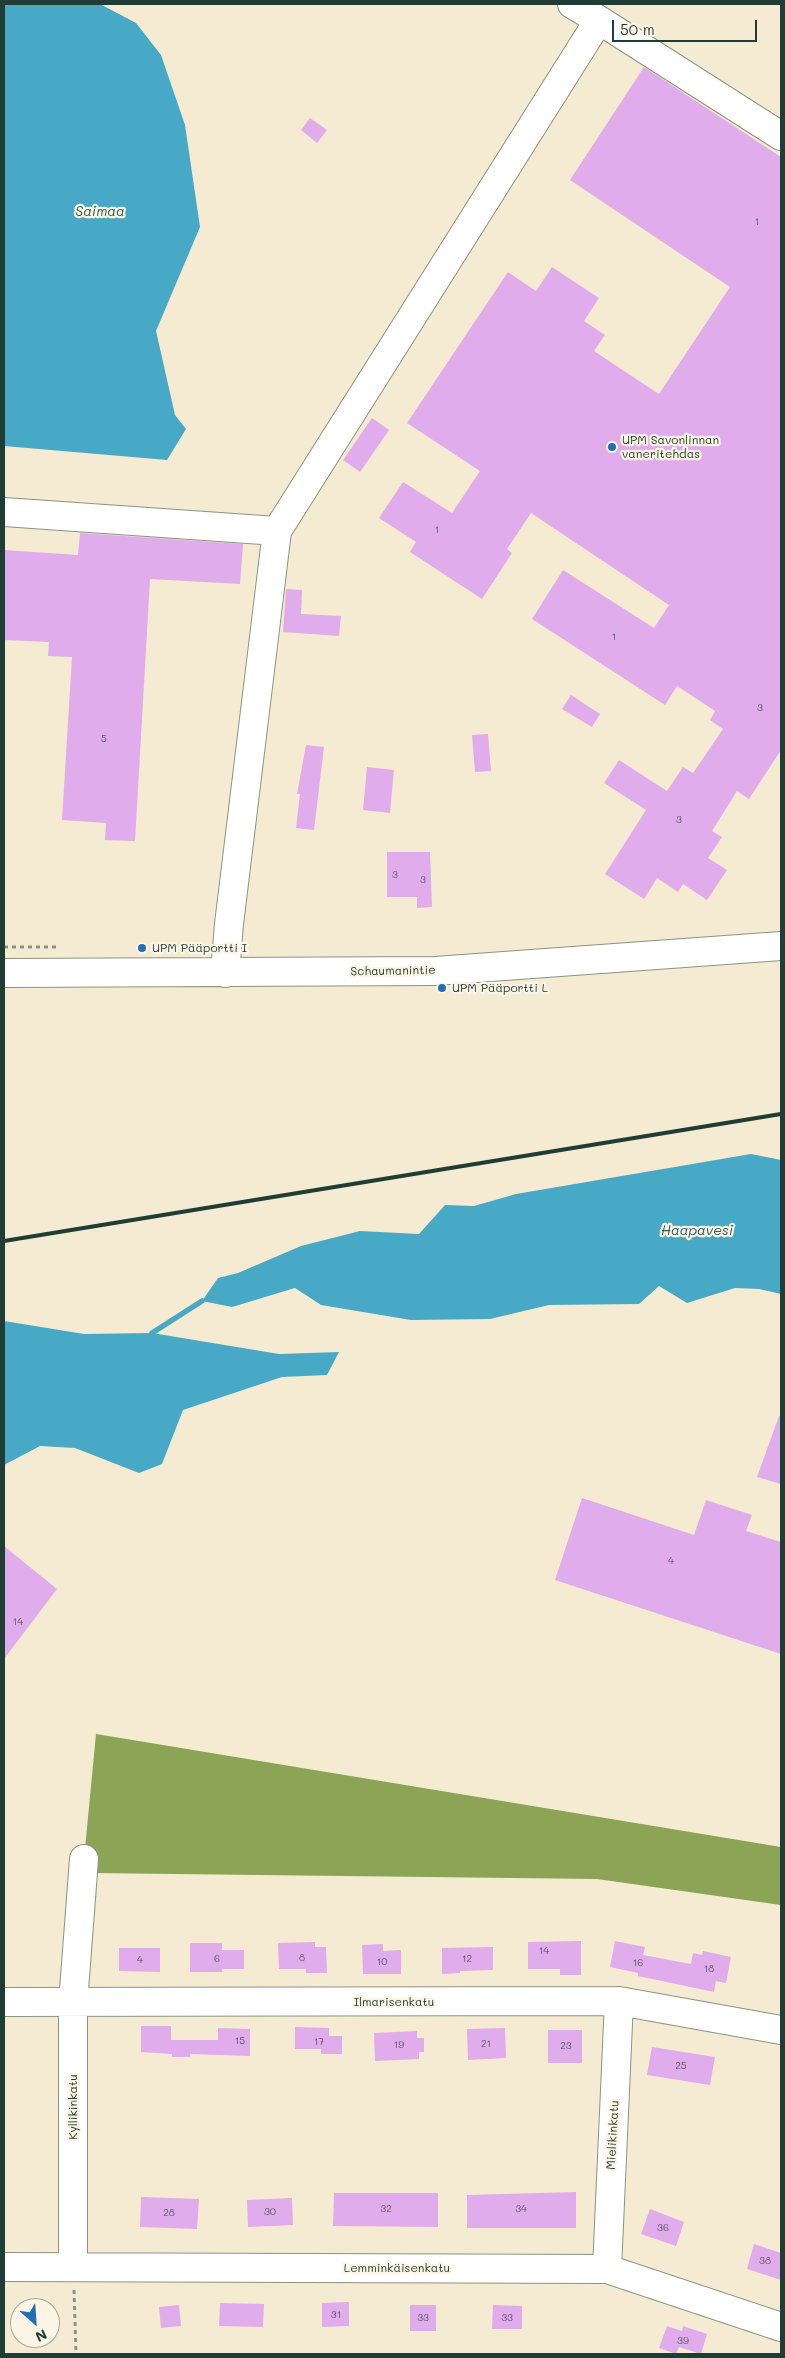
<!DOCTYPE html>
<meta charset="utf-8">
<style>
body{margin:0}
#map{position:relative;width:785px;height:2358px;overflow:hidden;background:#f4ebd2;font-family:Mali,sans-serif}
canvas{display:block}
.frame{position:absolute;inset:0;border:5px solid #1f3d34;pointer-events:none}
.north{position:absolute;left:10px;top:2298px;width:50px;height:50px;box-sizing:border-box;background:#fcf5e5;border:1px solid #a4ab9e;border-radius:50%;rotate:154deg;font-size:14px;font-weight:700;line-height:20px;text-align:center;color:#1f3d34}
.north::after{content:'';display:block;margin:auto;width:18px;height:22px;background:#1f6fb2;clip-path:polygon(50% 0,100% 100%,50% 72%,0 100%)}
.scale{position:absolute;left:612px;top:20px;width:145px;height:22px;box-sizing:border-box;border:2px solid #1f3d34;border-top:0;padding-left:6px;font-size:15px;line-height:18px;white-space:nowrap;color:#1f3d34;-webkit-text-stroke:4px #fcf5e5;paint-order:stroke}
</style>
<div id="map">
<canvas width="785" height="2358"></canvas>
<div class="frame"></div>
<div class="north">N</div>
<div class="scale">50 m</div>
</div>
<script>
const context = document.querySelector('canvas').getContext('2d');
context.lineJoin = 'round';
function paint(path, color) { context.fillStyle = color; context.fill(path, 'evenodd'); }
function strokePath(path, color, width, dash) { context.strokeStyle = color; context.lineWidth = width; context.lineCap = dash ? 'butt' : 'round'; context.setLineDash(dash || []); context.stroke(path); }
function write(font, color, halo, rows, align = 'center') {
  context.font = font + ' Mali,sans-serif'; context.lineWidth = 4.5; context.setLineDash([]); context.textBaseline = 'middle'; context.strokeStyle = halo; context.fillStyle = color; for (const [text, x, y, turn = 0] of rows) {
    context.save(); context.translate(x, y); context.rotate((+turn || 0) * Math.PI / 180); context.textAlign = isNaN(turn) ? turn : align; if (halo) context.strokeText(text, 0, 0); context.fillText(text, 0, 0); context.restore();
  }
}
paint(new Path2D(`
 M 96,1734 L 781,1847 L 781,1905 L 597,1879 L 91,1873 L 84,1859 Z`), '#8ba456');
paint(new Path2D(`
 M 4,4 L 100,4 L 136,23 L 161,55 L 185,125 L 200,227 L 156,331 L 175,415 L 186,429 L 167,460 L 4,446 Z
 M 751,1154 L 781,1160 L 781,1294 L 759,1289 L 735,1288 L 687,1303 L 659,1286 L 639,1304 L 549,1305 L 490,1319 L 411,1320 L 321,1305 L 295,1288 L 232,1307 L 202,1301 L 218,1278 L 238,1273 L 301,1246 L 360,1231 L 419,1234 L 445,1205 L 474,1206 L 516,1194 Z
 M 4,1321 L 84,1334 L 152,1333 L 279,1354 L 339,1352 L 327,1375 L 282,1377 L 183,1410 L 162,1464 L 139,1473 L 75,1448 L 40,1446 L 4,1465 Z`), '#48a9c7');
strokePath(new Path2D(`
 M 152,1333 L 202,1301`), '#48a9c7', 5.5);
paint(new Path2D(`
 M 644,67 L 781,157 L 781,750 L 749,799 L 737,791 L 712,831 L 722,837 L 708,858 L 727,870 L 707,900 L 683,884 L 678,892 L 657,878 L 644,899 L 605,874 L 646,810 L 604,783 L 619,760 L 667,791 L 683,767 L 693,773 L 723,729 L 710,720 L 715,711 L 677,686 L 665,705 L 532,619 L 563,570 L 654,628 L 669,605 L 531,513 L 507,549 L 512,553 L 482,599 L 410,552 L 416,542 L 379,518 L 403,482 L 452,513 L 480,471 L 407,423 L 508,272 L 536,291 L 552,267 L 599,298 L 584,321 L 605,335 L 594,351 L 659,394 L 730,287 L 570,180 Z
 M 310,118 L 327,130 L 317,143 L 301,130 Z
 M 372,418 L 389,430 L 360,472 L 343,460 Z
 M 80,533 L 243,544 L 240,584 L 150,579 L 135,841 L 105,840 L 106,823 L 62,820 L 72,657 L 48,656 L 49,642 L 4,640 L 4,550 L 78,555 Z
 M 286,589 L 302,590 L 301,614 L 341,616 L 339,636 L 283,632 Z
 M 571,695 L 600,714 L 592,727 L 562,709 Z
 M 488,734 L 491,771 L 475,772 L 472,735 Z
 M 306,745 L 324,747 L 314,830 L 296,828 L 300,794 L 297,794 Z
 M 367,767 L 394,770 L 390,813 L 363,810 Z
 M 387,852 L 430,852 L 432,907 L 417,908 L 417,897 L 387,897 Z
 M 779,1416 L 781,1416 L 781,1484 L 757,1477 Z
 M 582,1498 L 694,1535 L 706,1500 L 752,1515 L 746,1531 L 781,1542 L 781,1654 L 555,1580 Z
 M 4,1546 L 57,1589 L 4,1659 Z
 M 581,1941 L 581,1975 L 560,1975 L 560,1969 L 528,1969 L 528,1942 Z
 M 615,1941 L 645,1947 L 643,1955 L 691,1964 L 693,1953 L 702,1955 L 703,1951 L 731,1957 L 726,1983 L 716,1981 L 714,1992 L 638,1976 L 638,1973 L 610,1967 Z
 M 315,1942 L 315,1947 L 326,1947 L 327,1973 L 306,1973 L 306,1969 L 279,1969 L 278,1943 Z
 M 190,1943 L 222,1943 L 222,1950 L 244,1950 L 244,1969 L 222,1969 L 222,1972 L 190,1972 Z
 M 383,1944 L 383,1951 L 401,1950 L 401,1974 L 363,1974 L 362,1945 Z
 M 493,1947 L 493,1970 L 460,1971 L 460,1973 L 442,1974 L 442,1948 Z
 M 119,1948 L 160,1948 L 160,1972 L 119,1971 Z
 M 141,2026 L 171,2026 L 171,2040 L 218,2040 L 218,2028 L 250,2029 L 250,2056 L 190,2054 L 190,2057 L 172,2057 L 172,2054 L 141,2052 Z
 M 295,2027 L 329,2028 L 329,2036 L 342,2036 L 342,2054 L 321,2054 L 321,2049 L 295,2049 Z
 M 505,2028 L 506,2058 L 468,2060 L 467,2029 Z
 M 548,2030 L 582,2030 L 582,2063 L 548,2063 Z
 M 417,2031 L 417,2038 L 424,2038 L 424,2052 L 419,2052 L 419,2059 L 375,2061 L 374,2033 Z
 M 652,2047 L 715,2057 L 710,2085 L 647,2075 Z
 M 576,2192 L 576,2228 L 467,2228 L 467,2195 Z
 M 334,2193 L 438,2193 L 438,2227 L 333,2226 Z
 M 141,2197 L 199,2199 L 197,2229 L 140,2227 Z
 M 292,2198 L 293,2225 L 248,2227 L 247,2200 Z
 M 650,2209 L 684,2222 L 676,2246 L 641,2234 Z
 M 754,2244 L 781,2253 L 781,2280 L 747,2269 Z
 M 349,2302 L 349,2326 L 322,2327 L 322,2303 Z
 M 220,2303 L 264,2304 L 263,2327 L 219,2326 Z
 M 179,2305 L 181,2326 L 161,2328 L 159,2307 Z
 M 410,2305 L 436,2305 L 436,2331 L 410,2331 Z
 M 493,2305 L 522,2306 L 522,2329 L 492,2329 Z
 M 667,2326 L 682,2331 L 683,2326 L 707,2334 L 701,2354 L 679,2347 L 676,2354 L 659,2348 Z`), '#e1aceb');
const minor = new Path2D(`
 M 599,20 L 781,136
 M 4,512 L 277,531 L 229,924 L 225,973
 M 277,531 L 599,20 L 572,4
 M 4,973 L 435,971 L 781,946
 M 4,2002 L 619,2001 L 781,2030
 M 73,2266 L 73,2003 L 84,1859
 M 4,2267 L 607,2269 L 781,2327
 M 607,2269 L 619,2001`);
strokePath(minor, '#8a9483', 30);
strokePath(new Path2D(`
 M 4,947 L 57,947
 M 74,2290 L 76,2354`), '#8a9483', 3, [4, 4]);
strokePath(minor, '#fff', 28);
strokePath(new Path2D(`
 M 4,1241 L 781,1114`), '#1f3d34', 4);
for (const [x, y, r, color] of [
 [612,447,5,"#1f6fb2"],
 [142,948,5,"#1f6fb2"],
 [442,988,5,"#1f6fb2"]
]) { const dot = new Path2D(); dot.arc(x, y, r, 0, 2 * Math.PI); context.fillStyle = color; context.fill(dot); strokePath(dot, '#fcf5e5', 2); }
write('10px', '#505962', null, [
 ["1",757,222],
 ["1",437,530],
 ["1",614,637],
 ["3",760,708],
 ["5",104,739],
 ["3",679,820],
 ["3",395,875],
 ["3",423,880],
 ["4",671,1561],
 ["14",18,1622],
 ["14",544,1951],
 ["8",302,1958],
 ["6",217,1959],
 ["12",467,1959],
 ["4",140,1960],
 ["10",382,1962],
 ["16",638,1963],
 ["18",709,1969],
 ["15",240,2041],
 ["17",319,2042],
 ["21",486,2044],
 ["19",399,2045],
 ["23",566,2046],
 ["25",681,2066],
 ["32",386,2209],
 ["34",521,2209],
 ["30",270,2212],
 ["28",169,2213],
 ["36",663,2228],
 ["38",765,2261],
 ["31",336,2315],
 ["33",423,2318],
 ["33",507,2318],
 ["39",683,2341]
]);
write('12px', '#1f3d34', '#fcf5e5', [
 ["UPM Savonlinnan",622,440],
 ["vaneritehdas",622,454],
 ["UPM Pääportti I",152,948],
 ["UPM Pääportti L",452,988]
], 'left');
write('12px', '#1f3d34', '#fcf5e5', [
 ["Schaumanintie",393,971,-1],
 ["Ilmarisenkatu",394,2002],
 ["Kyllikinkatu",73,2107,-90],
 ["Mielikinkatu",613,2135,-87],
 ["Lemminkäisenkatu",397,2268]
]);
write('italic 14px', '#2b5d60', '#fcf5e5', [
 ["Saimaa",100,212],
 ["Haapavesi",697,1231]
]);
</script>
